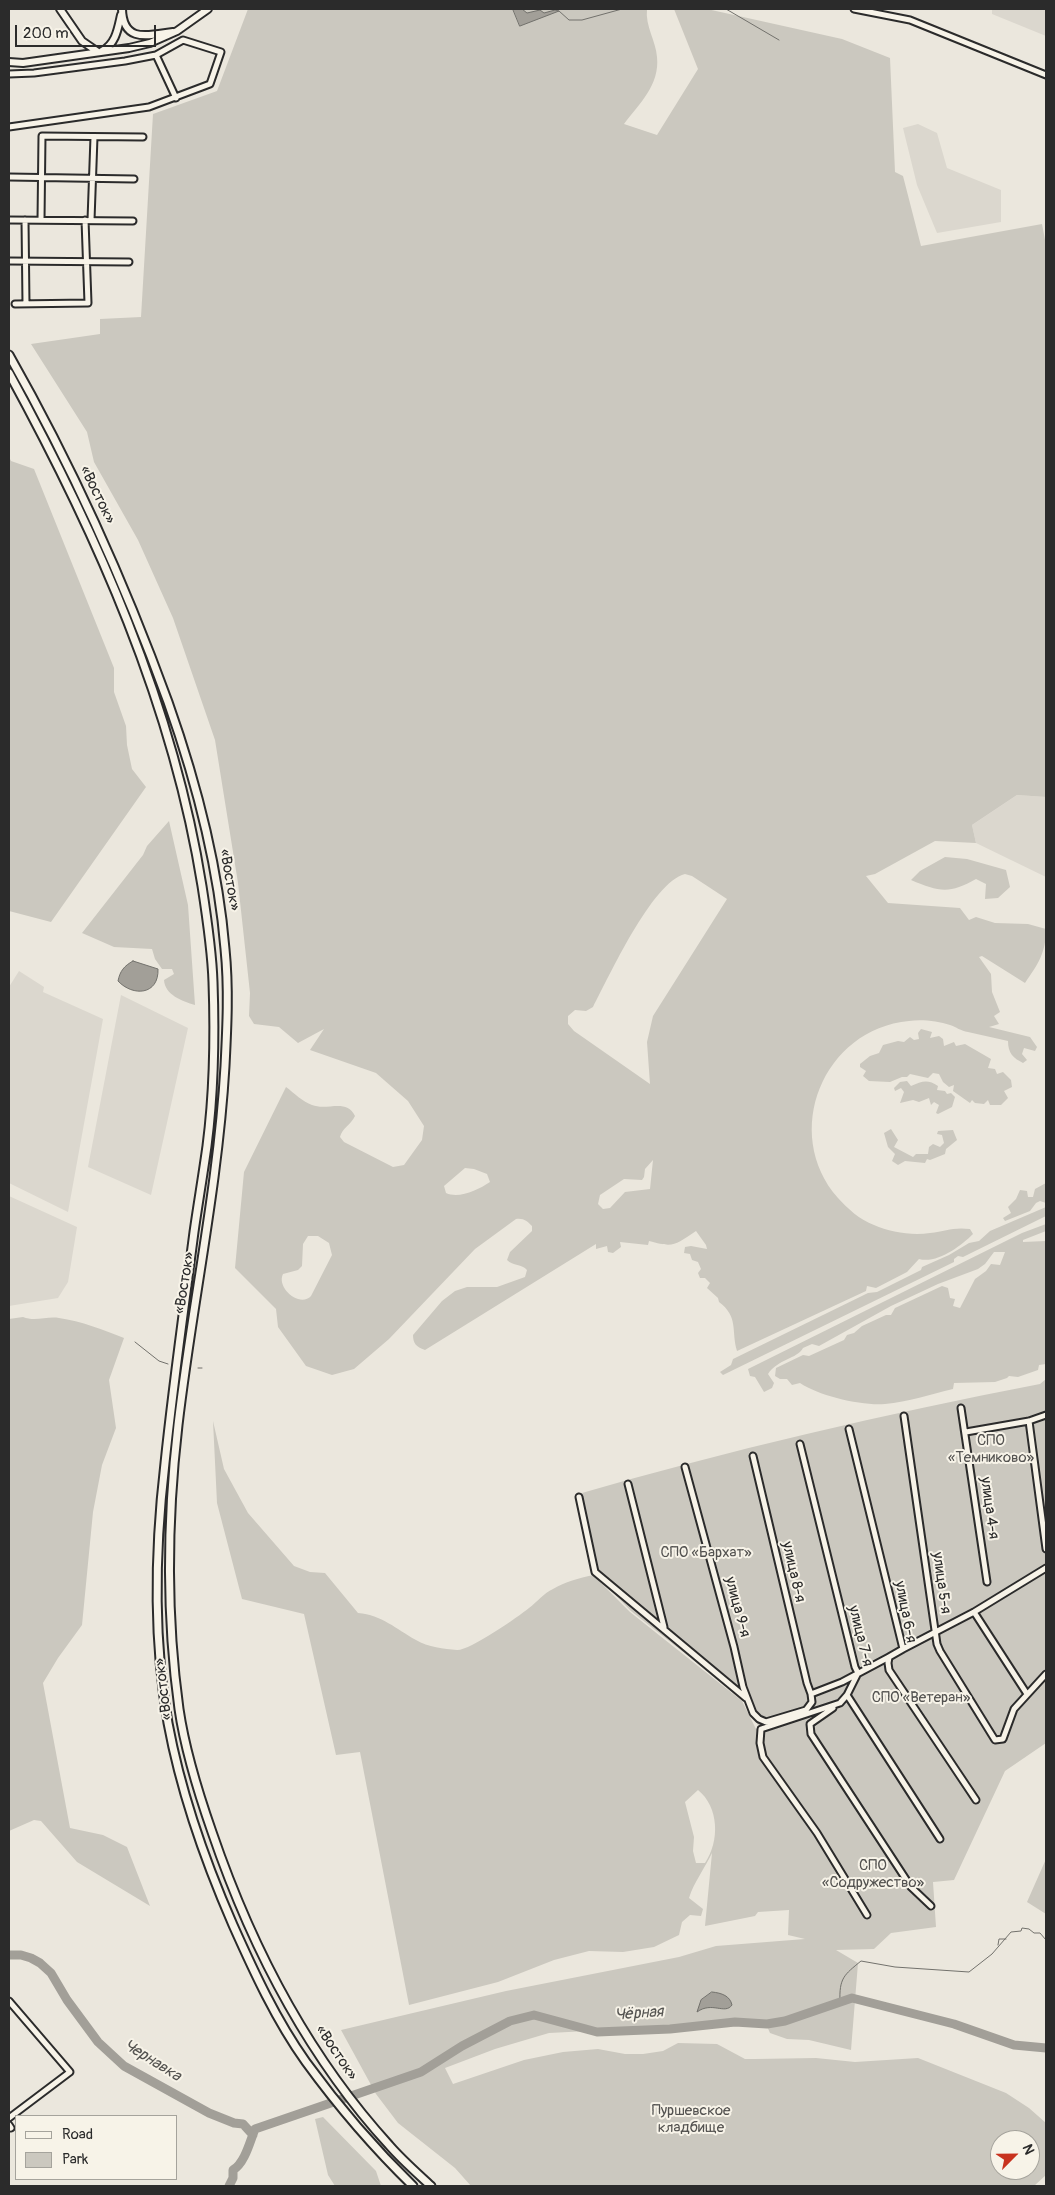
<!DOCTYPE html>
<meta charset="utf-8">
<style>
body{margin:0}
#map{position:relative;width:1055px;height:2195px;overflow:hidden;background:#ebe7dd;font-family:Pangolin,sans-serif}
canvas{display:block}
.frame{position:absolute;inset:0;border:10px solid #2b2b2b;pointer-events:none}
.legend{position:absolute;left:15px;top:2115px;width:162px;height:65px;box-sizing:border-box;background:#f7f3e8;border:1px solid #a5a39c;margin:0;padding:6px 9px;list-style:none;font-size:15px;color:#2b2b2b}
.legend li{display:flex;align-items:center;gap:10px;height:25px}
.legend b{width:25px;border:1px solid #a5a39c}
.north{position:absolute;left:990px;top:2130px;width:50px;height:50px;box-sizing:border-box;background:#f7f3e8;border:1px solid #a5a39c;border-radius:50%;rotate:67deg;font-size:14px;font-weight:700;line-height:20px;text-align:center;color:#2b2b2b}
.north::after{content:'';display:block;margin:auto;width:18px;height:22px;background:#c8321e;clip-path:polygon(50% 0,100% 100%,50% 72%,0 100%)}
.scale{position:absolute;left:15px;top:25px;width:141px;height:22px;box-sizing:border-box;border:2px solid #2b2b2b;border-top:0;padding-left:6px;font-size:15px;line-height:18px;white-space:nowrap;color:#2b2b2b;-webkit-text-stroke:4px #f7f3e8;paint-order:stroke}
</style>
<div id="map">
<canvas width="1055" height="2195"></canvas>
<div class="frame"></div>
<ul class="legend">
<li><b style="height:6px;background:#f7f3e8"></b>Road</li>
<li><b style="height:14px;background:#cbc8bf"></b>Park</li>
</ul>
<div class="north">N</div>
<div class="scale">200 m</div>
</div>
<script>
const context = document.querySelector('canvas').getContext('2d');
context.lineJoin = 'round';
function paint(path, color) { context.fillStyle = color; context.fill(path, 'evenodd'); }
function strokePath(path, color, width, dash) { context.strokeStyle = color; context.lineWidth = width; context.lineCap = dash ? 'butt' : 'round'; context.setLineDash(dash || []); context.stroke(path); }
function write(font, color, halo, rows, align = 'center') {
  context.font = font + ' Pangolin,sans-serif'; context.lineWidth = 4; context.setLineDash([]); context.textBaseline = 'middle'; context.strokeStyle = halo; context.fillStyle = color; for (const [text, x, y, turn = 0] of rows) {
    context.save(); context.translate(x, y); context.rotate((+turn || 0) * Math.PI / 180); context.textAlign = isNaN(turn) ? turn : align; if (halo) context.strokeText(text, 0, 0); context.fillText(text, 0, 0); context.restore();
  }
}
paint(new Path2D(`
 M 992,9 L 1046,9 L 1046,36 L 992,14 Z
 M 918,124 L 937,133 L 947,168 L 1001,190 L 1001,222 L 937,233 L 917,185 L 903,128 Z
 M 1017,795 L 1046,797 L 1046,877 L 976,843 L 972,825 Z
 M 19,971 L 44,987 L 43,992 L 103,1019 L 68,1212 L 9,1183 L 9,987 Z
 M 121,995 L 188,1028 L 151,1195 L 88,1167 Z
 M 9,1196 L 77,1227 L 68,1282 L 58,1298 L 9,1306 Z`), '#dbd7ce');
paint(new Path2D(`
 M 248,9 L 647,9 C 645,26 656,41 657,57 C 660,85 639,104 624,124 L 657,135 L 698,69 L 674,9 L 707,9 L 842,39 L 890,58 L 895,172 L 903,176 L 921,246 L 1042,224 L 1046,245 L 1046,797 L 1017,795 L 972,825 L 976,843 L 935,841 L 875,874 L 866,876 L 888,903 L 960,908 L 969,920 L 976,917 L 995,923 L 1028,924 L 1046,929 C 1046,953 1038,964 1025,983 L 982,956 L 979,957 L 991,974 L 992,992 L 1000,1012 L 994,1016 L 999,1024 L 989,1027 L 1030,1037 L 1037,1047 L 1035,1051 L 1024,1048 L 1022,1054 L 1027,1060 L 1023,1063 C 1013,1058 1008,1053 1008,1041 C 995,1038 981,1035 968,1032 C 961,1031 956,1027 950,1025 C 938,1021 921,1019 909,1021 C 823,1029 781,1133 838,1198 C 847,1208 860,1220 874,1225 C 890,1232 912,1236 930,1233 C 946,1231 953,1227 970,1229 L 973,1234 C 961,1246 937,1264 919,1259 L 907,1272 L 876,1288 L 867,1286 L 866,1291 L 737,1351 C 731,1331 739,1317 719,1302 L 718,1298 L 707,1288 L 710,1283 L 705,1278 L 700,1278 L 698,1273 L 701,1269 L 698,1262 L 692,1260 L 690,1254 L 684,1253 L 685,1247 L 691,1246 L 707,1249 L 706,1245 L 696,1231 C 675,1245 674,1248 649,1241 L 648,1245 L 620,1242 L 621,1247 L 613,1253 L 608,1252 L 607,1246 L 596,1249 L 596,1244 L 425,1350 C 416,1347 413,1343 413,1335 L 442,1301 L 455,1291 L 467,1287 L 497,1287 L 525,1277 L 527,1270 C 522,1264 513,1266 507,1260 L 510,1252 L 532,1231 L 532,1226 C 527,1221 524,1218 516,1219 L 475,1249 L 389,1339 L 354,1369 L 332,1375 L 306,1366 L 278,1327 L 276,1309 L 235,1268 L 244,1172 L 286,1087 C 294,1093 303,1102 312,1105 C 327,1111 347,1098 355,1116 C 351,1125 342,1128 340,1137 L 344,1142 L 393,1167 L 404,1165 L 422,1140 L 424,1126 L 408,1101 L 376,1073 L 310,1050 L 324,1029 L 298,1043 L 279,1027 L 254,1024 L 249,1016 L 250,993 L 238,883 L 215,740 L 173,618 L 138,540 L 94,462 L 87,432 L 31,344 L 100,334 L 100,319 L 141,317 L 153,114 L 217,91 ZM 685,874 L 692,876 L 727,899 L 653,1016 L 647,1042 L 650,1084 L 574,1031 L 568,1024 L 568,1016 L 575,1010 L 586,1011 L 593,1007 C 609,977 652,882 685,874 ZM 653,1160 L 650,1189 L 625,1192 L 610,1208 L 603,1209 L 598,1204 L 600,1195 L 624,1179 L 642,1180 L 644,1177 L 645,1169 ZM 465,1168 L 474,1169 L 487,1174 L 490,1182 C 478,1190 459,1199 446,1193 L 444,1186 ZM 308,1236 L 318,1236 L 329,1243 L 332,1255 L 311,1296 C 300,1308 276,1288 283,1274 L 298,1270 L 302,1266 L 303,1244 Z
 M 9,457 L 11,461 L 34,469 L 114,668 L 114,692 L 126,726 L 127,745 L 132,769 L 146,787 L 51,922 L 9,911 Z
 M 169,821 L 188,905 L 195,1005 C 182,1001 165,995 164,980 L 174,974 L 172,969 L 162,969 L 155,959 L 152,949 L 114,947 L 82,933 L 143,855 L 147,846 Z
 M 945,857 L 967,859 L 1006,870 L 1010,887 L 998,898 L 985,899 L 986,884 L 976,879 C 950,894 939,892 911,880 L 920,871 Z
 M 921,1029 L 932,1032 L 930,1038 L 939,1036 L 943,1039 L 944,1046 L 954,1042 L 956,1046 L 965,1044 L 991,1059 L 988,1068 L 995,1069 L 997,1074 L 1003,1072 L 1011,1080 L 1012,1087 L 1004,1091 L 1008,1098 L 1001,1105 L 990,1105 L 988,1100 L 984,1104 L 975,1103 L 972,1100 L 970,1103 L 953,1091 L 954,1085 L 949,1087 L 943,1082 L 939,1074 L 933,1073 L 928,1078 L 910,1074 L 907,1077 L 902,1077 L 890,1082 L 869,1081 L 863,1076 L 866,1071 L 860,1067 L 860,1064 L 870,1056 L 879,1053 L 883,1045 L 898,1041 L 904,1042 L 910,1037 L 914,1040 L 919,1039 L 918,1033 Z
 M 907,1081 L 911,1086 C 922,1081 928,1079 938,1086 L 937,1090 L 945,1091 L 947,1094 L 951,1093 L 955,1097 L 952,1107 L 938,1114 L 936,1113 L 939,1105 L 934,1102 L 931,1105 L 929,1098 L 919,1102 L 913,1100 L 900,1103 L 904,1092 L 901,1088 L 895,1091 L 894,1088 L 900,1082 Z
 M 891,1129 L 898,1140 L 894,1147 L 913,1157 L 916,1154 L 928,1154 L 929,1147 L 933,1144 L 940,1147 L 944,1143 L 942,1135 L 937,1134 L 938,1131 L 953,1130 L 957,1140 L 946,1149 L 945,1154 L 930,1160 L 927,1159 L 925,1163 L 905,1161 L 898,1165 L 892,1161 L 895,1154 L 888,1147 L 884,1133 Z
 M 1046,1183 L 1046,1203 L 1040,1201 L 1036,1203 L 1030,1211 L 1005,1221 L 1003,1218 L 1011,1213 L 1008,1207 L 1016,1199 L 1020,1190 L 1027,1191 L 1028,1197 L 1033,1197 L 1035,1189 Z
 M 1046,1207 L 1046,1216 L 963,1257 L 958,1256 L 954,1259 L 954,1262 L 723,1375 L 720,1372 L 731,1365 L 733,1359 L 868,1293 L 877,1292 L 921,1270 L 922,1267 L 949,1255 L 969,1243 L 979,1241 L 990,1231 Z
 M 1046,1224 L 1046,1231 L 1023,1240 L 1023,1242 L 1046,1241 L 1046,1364 L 1039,1365 L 1038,1370 L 1018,1377 L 1009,1376 L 1007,1378 L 995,1382 L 954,1383 L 953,1389 C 931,1394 908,1402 885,1404 C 862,1406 819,1396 800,1383 L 792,1385 L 787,1379 L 780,1379 L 775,1376 L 776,1368 L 803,1355 L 809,1356 L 844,1340 L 847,1335 L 854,1333 L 862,1326 L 886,1315 L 891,1315 L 895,1308 L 942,1286 L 948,1288 L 950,1298 L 955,1299 L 953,1306 L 960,1308 L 975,1279 L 986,1271 L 991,1264 L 1000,1265 L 1005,1252 L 994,1252 L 985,1264 L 978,1269 L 938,1284 L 891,1306 L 819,1346 L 812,1344 L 803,1348 C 797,1359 778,1359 768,1374 L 774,1383 L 772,1388 L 764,1392 L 755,1377 L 750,1376 L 748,1369 L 1022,1233 Z
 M 23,1317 C 35,1322 47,1316 59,1318 C 81,1321 104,1330 124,1338 L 109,1380 L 116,1428 L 102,1465 L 93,1512 L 82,1625 L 58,1658 L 43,1683 L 70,1828 L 103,1835 L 127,1847 L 150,1906 L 77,1862 L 41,1821 L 34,1820 L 9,1831 L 9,1319 Z
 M 1046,1379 L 1046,1743 L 1005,1771 L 954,1880 L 933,1882 L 936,1927 L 891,1933 L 874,1949 L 836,1950 L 858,1963 L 851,2050 L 809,2040 L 787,2039 L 770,2033 L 766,2024 L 707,2023 L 664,2030 L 627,2029 L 549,2033 L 495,2049 L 445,2068 L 453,2084 L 524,2060 L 563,2052 L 598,2049 L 625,2054 L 643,2054 L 663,2051 L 678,2043 L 717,2044 L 745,2059 L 755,2059 L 816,2058 L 855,2062 L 918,2058 L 1006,2093 L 1029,2108 L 1046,2123 L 1046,2175 L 1034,2186 L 471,2186 L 455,2168 L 398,2123 L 376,2094 L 341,2030 L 506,1991 L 679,1957 L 716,1946 L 805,1939 L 788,1935 L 789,1910 L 758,1912 L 755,1916 L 705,1926 L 712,1853 C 705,1868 694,1882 689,1898 L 703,1909 L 701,1916 L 690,1915 L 682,1922 L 679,1935 L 654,1947 L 623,1952 L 589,1951 L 554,1960 L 498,1982 L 409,2005 L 360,1752 L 336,1755 L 304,1614 L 242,1599 L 217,1503 L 213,1421 L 224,1469 L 248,1513 L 294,1566 L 310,1572 L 325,1573 L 358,1613 C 382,1615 396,1629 416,1640 C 428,1647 444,1649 457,1650 C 469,1651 518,1617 529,1608 C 537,1602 544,1593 553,1589 C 565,1582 579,1578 593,1575 L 630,1612 L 742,1701 L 756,1729 L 761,1729 L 762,1726 L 759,1727 L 743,1699 L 631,1611 L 592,1571 L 575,1495 C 729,1450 884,1414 1040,1384 ZM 698,1790 C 719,1807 720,1841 705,1863 L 696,1863 L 693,1851 L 694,1837 L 685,1802 ZM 1000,2140 L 1030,2140 L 1030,2170 L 1000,2170 Z
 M 1046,1859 L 1046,1914 L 1027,1902 Z
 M 323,2117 L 376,2171 L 381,2186 L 335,2186 L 328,2175 L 315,2119 Z`), '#cbc8bf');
const water = new Path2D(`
 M 513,9 L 522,9 L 527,13 L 540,10 L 544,13 L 555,10 L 559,11 L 520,26 Z
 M 133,961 L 158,969 C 159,995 133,997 118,981 C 120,971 124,966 133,961 Z
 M 712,1992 C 722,1993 730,1996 732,2005 C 725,2015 712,2001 697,2012 L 701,2000 Z`);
paint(water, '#a29f98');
strokePath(water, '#72716c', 1);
strokePath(new Path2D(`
 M 726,9 L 779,40
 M 559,11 L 569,20 L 582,20 L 622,9
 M 135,1342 L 159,1361 L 168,1364
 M 198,1368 L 202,1368
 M 998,1945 L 999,1939 L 1006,1939
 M 840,2002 C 839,1978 844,1975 861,1961 L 895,1967 L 969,1972 L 992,1954 L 1011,1932 L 1021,1931 L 1022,1928 L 1029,1929 L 1034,1933 L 1040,1933 L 1046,1940`), '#72716c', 1);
strokePath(new Path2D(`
 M 9,1955 L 21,1955 L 31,1958 L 40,1963 L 51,1973 L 67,2000 L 98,2042 L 124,2066 L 209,2113 L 234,2123 L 243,2124 L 253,2135
 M 229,2186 L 233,2178 L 233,2170 C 245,2163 250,2141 255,2129 L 421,2072 L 462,2046 L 510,2021 L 534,2015 L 597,2032 L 670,2029 L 735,2022 L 767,2024 L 785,2021 L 852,1998 L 954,2024 L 1014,2045 L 1046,2048`), '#a29f98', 9);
const minor = new Path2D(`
 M 854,9 L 910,20 L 1046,75
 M 156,55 L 176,98
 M 9,74 L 34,73 L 125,61 L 156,55 L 183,40 L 221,52 L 210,84 L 149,107 L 9,127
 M 9,177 L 134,179
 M 9,220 L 133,221
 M 25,220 L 26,304
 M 41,220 L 42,136 L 143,137
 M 91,220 L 94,137
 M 9,261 L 129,262
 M 15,304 L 88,303 L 85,220
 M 961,1408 L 987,1582
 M 904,1416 L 937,1644 L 940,1651 L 995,1740 L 1003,1739 L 1014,1709 L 1046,1674
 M 1029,1421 L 1046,1549
 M 849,1429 L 903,1649 L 889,1657 L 888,1663 L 889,1670 L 976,1800
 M 966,1432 L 1029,1421 L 1046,1415
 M 800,1444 L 855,1667 L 858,1673 L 847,1695 L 940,1839
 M 753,1456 L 807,1683 L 811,1694
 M 685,1467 L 734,1647 L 743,1687 L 753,1713 L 759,1719 L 766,1722 L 806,1710 L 812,1702 L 811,1694 L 842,1682 L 889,1657
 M 628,1484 L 664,1627
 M 579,1497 L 595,1572 L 746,1698
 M 974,1612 L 1027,1694
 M 903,1649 L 974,1612 L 1046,1568
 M 847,1695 L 840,1703 L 761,1729 L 760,1743 L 763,1757 L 817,1833 L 867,1915
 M 833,1708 L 810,1724 L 811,1734 L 911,1887 L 931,1906
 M 9,2001 L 70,2072 L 9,2118
 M 9,2125 L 11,2128`);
const major = new Path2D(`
 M 60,9 L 82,41 L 98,52
 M 122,9 C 123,44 149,35 173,32
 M 102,51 C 116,44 118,28 121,15
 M 9,62 L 23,63 L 129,48 L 150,43 L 177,31 L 208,9`);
const highway = new Path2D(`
 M 9,355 C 72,466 124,581 168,702 C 196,781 218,864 225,949 C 229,988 227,1027 225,1066 C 218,1187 192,1305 178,1425 C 167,1519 166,1615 179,1709 C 185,1750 198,1792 212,1832 C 251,1946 307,2055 389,2145 C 402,2160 417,2173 431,2186
 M 9,373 C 97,534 173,704 202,886 C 207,918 212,950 213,982 C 215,1037 214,1092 207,1146 C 203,1175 198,1204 194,1232 C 184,1309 173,1386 165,1463 C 155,1548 153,1638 168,1723 C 181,1793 205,1861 233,1925 C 254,1972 276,2020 306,2062 C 338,2106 374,2148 413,2186`);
strokePath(minor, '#2b2b2b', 9);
strokePath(major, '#2b2b2b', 10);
strokePath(highway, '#2b2b2b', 11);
strokePath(minor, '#f7f3e8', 5);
strokePath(major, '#f7f3e8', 6);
strokePath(highway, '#f7f3e8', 7);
write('15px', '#2b2b2b', '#f7f3e8', [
 ["«Восток»",97,495,64],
 ["«Восток»",229,880,80],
 ["«Восток»",185,1283,-81],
 ["улица 4-я",989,1508,82],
 ["улица 8-я",793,1572,77],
 ["улица 5-я",941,1583,82],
 ["улица 9-я",737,1607,75],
 ["улица 6-я",905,1612,79],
 ["улица 7-я",860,1636,76],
 ["«Восток»",164,1689,-97],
 ["«Восток»",336,2053,56]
]);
write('15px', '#535250', '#f7f3e8', [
 ["СПО",991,1441],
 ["«Темниково»",991,1458],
 ["СПО «Бархат»",706,1553],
 ["СПО «Ветеран»",921,1698],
 ["СПО",873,1866],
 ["«Содружество»",873,1883],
 ["Пуршевское",691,2111],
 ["кладбище",691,2128]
]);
write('italic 16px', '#555451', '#f7f3e8', [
 ["Чёрная",639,2014,-4],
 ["Чернавка",152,2061,32]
]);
</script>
